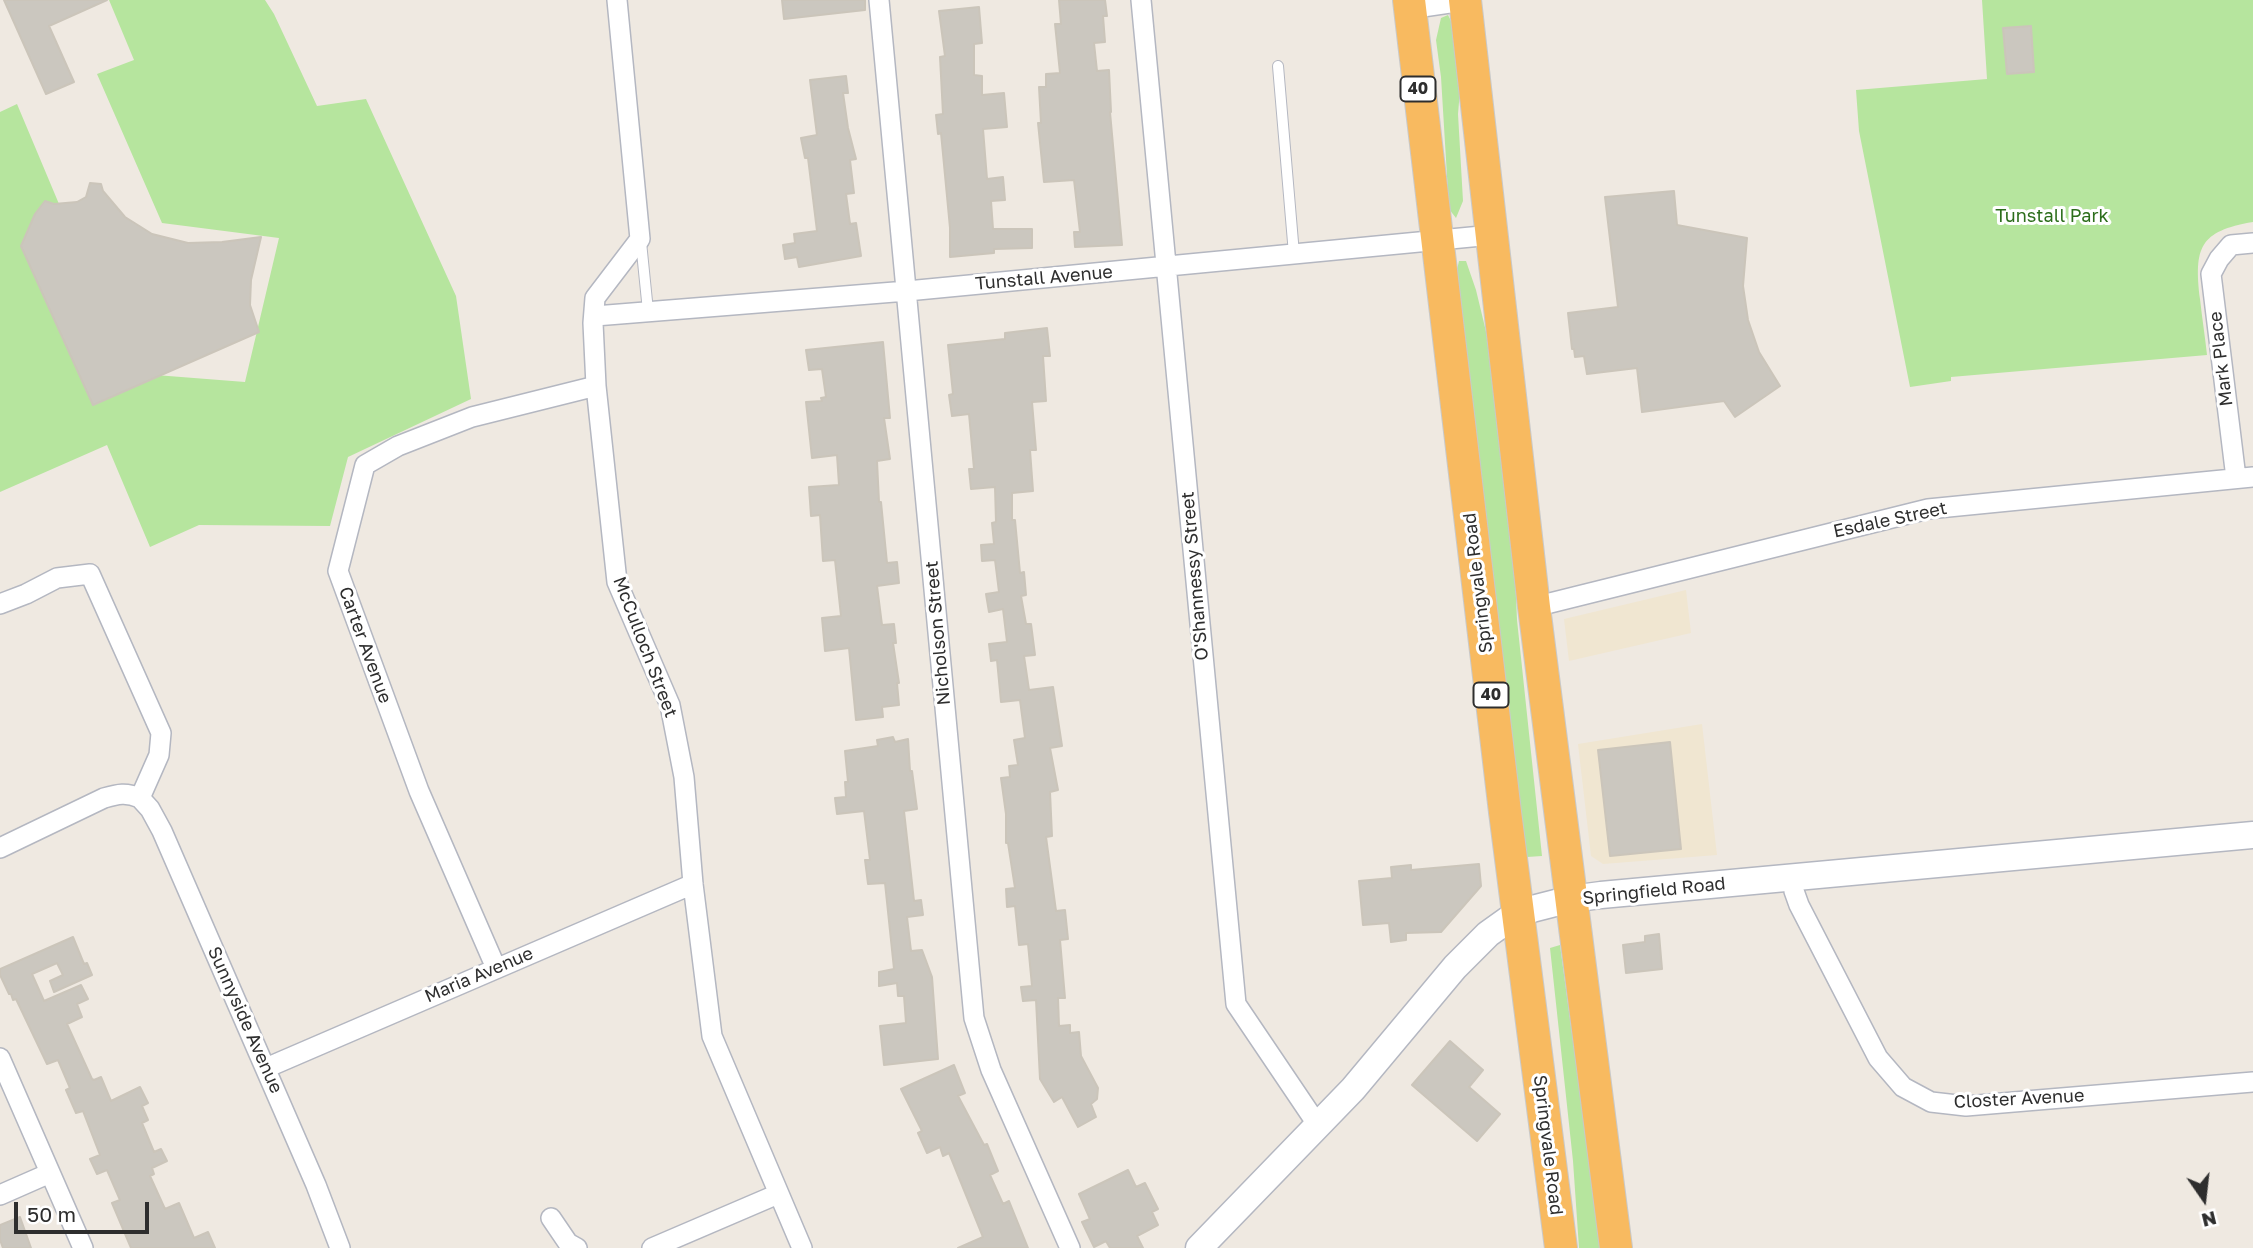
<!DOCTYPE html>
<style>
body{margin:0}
#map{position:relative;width:2253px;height:1248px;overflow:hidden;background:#efe9e1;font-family:"Golos Text",sans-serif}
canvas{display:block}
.north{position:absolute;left:2169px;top:1164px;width:70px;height:70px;-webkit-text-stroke:5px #fff;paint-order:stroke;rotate:166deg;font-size:19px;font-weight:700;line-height:28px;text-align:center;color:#2e2e2e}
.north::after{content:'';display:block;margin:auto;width:24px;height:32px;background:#2e2e2e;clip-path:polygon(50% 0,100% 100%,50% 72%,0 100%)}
.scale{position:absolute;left:14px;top:1202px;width:135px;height:32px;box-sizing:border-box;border:4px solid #2e2e2e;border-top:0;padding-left:9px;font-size:21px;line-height:24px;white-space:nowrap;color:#2e2e2e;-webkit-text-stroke:5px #fff;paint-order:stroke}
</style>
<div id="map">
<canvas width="2253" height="1248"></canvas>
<div class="north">N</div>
<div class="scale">50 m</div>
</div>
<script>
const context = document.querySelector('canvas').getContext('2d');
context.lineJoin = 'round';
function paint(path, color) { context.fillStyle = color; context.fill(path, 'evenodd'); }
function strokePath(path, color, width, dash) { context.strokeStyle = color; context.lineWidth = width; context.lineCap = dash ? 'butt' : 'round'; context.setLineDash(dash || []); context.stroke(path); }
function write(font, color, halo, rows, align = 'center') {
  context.font = font + ' "Golos Text",sans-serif'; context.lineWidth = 6; context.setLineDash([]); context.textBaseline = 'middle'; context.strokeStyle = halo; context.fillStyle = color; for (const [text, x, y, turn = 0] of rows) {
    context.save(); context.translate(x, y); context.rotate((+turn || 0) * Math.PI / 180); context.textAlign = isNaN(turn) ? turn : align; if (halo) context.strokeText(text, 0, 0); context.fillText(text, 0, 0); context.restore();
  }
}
paint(new Path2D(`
 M 1686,590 L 1691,633 L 1569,661 L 1564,619 Z
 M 1702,724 L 1717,855 L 1603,864 L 1591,856 L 1578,744 Z`), '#f0e6d1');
paint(new Path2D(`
 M 109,0 L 265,0 L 274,14 L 317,106 L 366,99 L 456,296 L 471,399 L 348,457 L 330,526 L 199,525 L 150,547 L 107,445 L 0,492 L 0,112 L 17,104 L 130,373 L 245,382 L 279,238 L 162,223 L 97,74 L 134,60 Z
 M 1982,0 L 2253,0 L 2253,222 C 2199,231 2194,248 2200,299 C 2202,318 2205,336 2207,355 L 1951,377 L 1951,381 L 1910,387 L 1859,131 L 1856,90 L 1987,79 Z
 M 1448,15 L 1453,25 L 1461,78 L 1458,114 L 1463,201 L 1456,218 L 1449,209 L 1441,77 L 1436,40 L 1441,18 Z
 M 1459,261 L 1466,261 L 1476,290 L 1489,344 L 1513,528 L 1517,620 L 1542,856 L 1527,857 L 1496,622 L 1456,274 Z
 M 1560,945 L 1601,1248 L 1579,1248 L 1573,1161 L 1550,948 Z`), '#b6e59e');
const building = new Path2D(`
 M 4,0 L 107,0 L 49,26 L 74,82 L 46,94 Z
 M 782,0 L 865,0 L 865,10 L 784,19 Z
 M 1059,0 L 1105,0 L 1107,16 L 1103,16 L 1105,42 L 1094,43 L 1097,71 L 1109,70 L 1111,112 L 1110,112 L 1122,245 L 1075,247 L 1074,232 L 1080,232 L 1074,180 L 1044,182 L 1038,123 L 1041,123 L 1039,87 L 1046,87 L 1046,74 L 1060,73 L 1055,24 L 1061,24 Z
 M 979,7 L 982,43 L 974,44 L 974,75 L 982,76 L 982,95 L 1004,93 L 1007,127 L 983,129 L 987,179 L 1003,177 L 1005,200 L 991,201 L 993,229 L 1032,229 L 1032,248 L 994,249 L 994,253 L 950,257 L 950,228 L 941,133 L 938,134 L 936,115 L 943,114 L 940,57 L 945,56 L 939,11 Z
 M 2031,26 L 2034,72 L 2007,74 L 2003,28 Z
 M 846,76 L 848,93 L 843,93 L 848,128 L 856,159 L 850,160 L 854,193 L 846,194 L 850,224 L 856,223 L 861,256 L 799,267 L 797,257 L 785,259 L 783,245 L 795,243 L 794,234 L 817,231 L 808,158 L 805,158 L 801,138 L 817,135 L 810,80 Z
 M 90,183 L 101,184 L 103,191 L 125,217 L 152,234 L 188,243 L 222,242 L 261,237 L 251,280 L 250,305 L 259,332 L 93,405 L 21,246 L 35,214 L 45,201 L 54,204 L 77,202 L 86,197 Z
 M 1674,191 L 1677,225 L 1747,238 L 1743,286 L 1748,320 L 1759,352 L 1780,386 L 1735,417 L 1724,401 L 1642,412 L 1637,368 L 1587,374 L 1584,356 L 1575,357 L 1574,349 L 1572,349 L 1568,313 L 1618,307 L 1605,197 Z
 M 1047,328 L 1050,356 L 1043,356 L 1046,401 L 1032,402 L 1036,450 L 1030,450 L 1033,491 L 1012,493 L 1012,520 L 1015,520 L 1020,573 L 1024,572 L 1026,595 L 1021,596 L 1026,624 L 1031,624 L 1035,655 L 1024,656 L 1029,690 L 1053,687 L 1062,746 L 1050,748 L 1058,790 L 1050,792 L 1052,836 L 1046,837 L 1056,911 L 1065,910 L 1068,939 L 1060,940 L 1065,998 L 1058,998 L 1059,1026 L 1070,1025 L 1070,1033 L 1079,1032 L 1081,1056 L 1098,1088 L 1097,1099 L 1091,1104 L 1096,1117 L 1078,1127 L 1062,1097 L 1054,1102 L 1040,1079 L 1036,1000 L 1023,1001 L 1021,987 L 1032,986 L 1028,944 L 1019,945 L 1015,906 L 1007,907 L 1006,889 L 1015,888 L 1008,843 L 1006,843 L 1006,814 L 1001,778 L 1010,777 L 1009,766 L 1018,765 L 1014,740 L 1025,738 L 1020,700 L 1001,702 L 997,660 L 991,661 L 989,644 L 1007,642 L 1003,609 L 989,612 L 986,594 L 999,592 L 995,560 L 982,561 L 981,545 L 994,544 L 992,523 L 996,522 L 995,487 L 971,489 L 969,469 L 974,469 L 969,414 L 952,416 L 949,395 L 953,394 L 948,345 L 1005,339 L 1005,333 Z
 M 883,342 L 890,418 L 884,418 L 890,459 L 877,461 L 879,502 L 881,502 L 887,563 L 897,562 L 899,583 L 877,586 L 882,625 L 894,624 L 896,643 L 893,643 L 899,683 L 897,683 L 899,705 L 882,707 L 883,717 L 856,720 L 849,648 L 825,651 L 822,618 L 841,616 L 835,560 L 823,561 L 820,515 L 811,516 L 809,487 L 839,485 L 837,455 L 812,458 L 806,402 L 822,401 L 821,398 L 826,397 L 822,369 L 809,370 L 806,350 Z
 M 893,737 L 895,742 L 908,739 L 910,771 L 912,771 L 917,809 L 904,811 L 914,901 L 921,900 L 923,915 L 907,917 L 911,951 L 922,950 L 932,977 L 938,1059 L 884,1065 L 880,1026 L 906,1023 L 904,996 L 898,996 L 897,983 L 879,986 L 879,972 L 894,969 L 885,883 L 868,884 L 865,860 L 870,860 L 864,811 L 837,814 L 835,798 L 846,797 L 845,782 L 848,782 L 845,751 L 878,746 L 877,740 Z
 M 1670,742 L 1681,849 L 1610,856 L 1598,750 Z
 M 1479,864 L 1481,886 L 1441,932 L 1406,933 L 1406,940 L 1391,942 L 1389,923 L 1363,925 L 1359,881 L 1392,878 L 1391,867 L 1411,865 L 1411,870 Z
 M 1659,934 L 1662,969 L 1626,973 L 1623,945 L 1645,942 L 1645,936 Z
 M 73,937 L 84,964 L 87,963 L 92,975 L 54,992 L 50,981 L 63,975 L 57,963 L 32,974 L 44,1001 L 81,985 L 88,999 L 77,1004 L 82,1017 L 67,1024 L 92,1079 L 94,1080 L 101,1077 L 111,1101 L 140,1087 L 148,1103 L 142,1106 L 148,1120 L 142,1123 L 154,1152 L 161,1149 L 167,1161 L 152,1168 L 154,1174 L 150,1176 L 165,1209 L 179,1203 L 194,1238 L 208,1232 L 215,1248 L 131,1248 L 112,1203 L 120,1200 L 107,1170 L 97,1174 L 90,1159 L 100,1155 L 83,1111 L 76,1113 L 66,1090 L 70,1088 L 58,1060 L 47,1064 L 16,999 L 13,1000 L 11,994 L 9,994 L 0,975 L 0,969 Z
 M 1450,1041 L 1483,1070 L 1469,1087 L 1500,1114 L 1477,1141 L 1412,1085 Z
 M 954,1065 L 965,1093 L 958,1096 L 984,1145 L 987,1144 L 998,1171 L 990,1175 L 1003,1204 L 1009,1201 L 1028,1248 L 958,1248 L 983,1237 L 949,1153 L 943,1156 L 940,1147 L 927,1153 L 918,1133 L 922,1131 L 901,1089 Z
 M 1128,1170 L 1136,1187 L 1145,1183 L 1158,1209 L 1152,1212 L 1158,1225 L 1137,1236 L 1143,1248 L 1110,1248 L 1106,1241 L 1094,1247 L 1082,1222 L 1090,1219 L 1079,1194 Z
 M 20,1217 L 31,1248 L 3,1248 L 0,1240 L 0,1225 Z`);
paint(building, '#cbc7bf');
strokePath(building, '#cbc5ba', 2);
const service = new Path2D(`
 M 1278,66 L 1294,254
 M 641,242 L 648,311`);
const minor = new Path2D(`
 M 617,0 L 640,239 L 595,298 L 593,323 L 596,386 L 617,582 L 670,705 L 684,777 L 693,884 L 712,1036 L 802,1248
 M 879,0 L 974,1018 L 991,1070 L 1070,1248
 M 1141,0 L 1236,1004 L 1319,1127
 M 1409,9 L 1470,0
 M 595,316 L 907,291 L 1492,235
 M 2236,478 L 2211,274 L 2219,259 L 2231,245 L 2253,243
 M 0,604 L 26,594 L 57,578 L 90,574 L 161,733 L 159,755 L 140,798 C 126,792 118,794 104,798 L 0,848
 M 1534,607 L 1928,509 L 2253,477
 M 140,798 L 150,809 L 162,831 L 316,1185 L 340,1248
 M 1793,876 L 1794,891 L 1799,905 L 1878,1058 L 1903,1087 L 1931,1102 L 1966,1106 L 2253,1082
 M 496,968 L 419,791 L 338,571 L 365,465 L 398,446 L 472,417 L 596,386
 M 0,1058 L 83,1248
 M 266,1068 L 693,884
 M 0,1195 L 50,1173
 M 551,1218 L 568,1243 L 577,1248
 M 652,1248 L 778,1194`);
const secondary = new Path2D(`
 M 1199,1248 L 1353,1089 L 1455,967 L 1488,934 L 1509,919 L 1532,909 L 1571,899 L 1601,895 L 2253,835`);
const trunk = new Path2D(`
 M 1409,0 L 1505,812 L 1561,1248
 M 1465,0 L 1534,607 L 1616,1248`);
strokePath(service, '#b4b7c1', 12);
strokePath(minor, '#b4b7c1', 22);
strokePath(secondary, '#b4b7c1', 29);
strokePath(trunk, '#c9c9c9', 34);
strokePath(service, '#fff', 10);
strokePath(minor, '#fff', 19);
strokePath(secondary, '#fff', 26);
strokePath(trunk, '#f8ba60', 32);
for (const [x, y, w] of [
 [1418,89,35],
 [1491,695,35]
]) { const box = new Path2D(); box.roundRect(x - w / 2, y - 12.5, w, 25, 5); context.fillStyle = '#fff'; context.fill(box); strokePath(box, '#2e2e2e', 2); }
write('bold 16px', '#2e2e2e', null, [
 ["40",1418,89],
 ["40",1491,695]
]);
write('18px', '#2c6e1b', '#fff', [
 ["Tunstall Park",2052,216]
]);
write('18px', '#2e2e2e', '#fff', [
 ["Tunstall Avenue",1044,278,-5],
 ["Mark Place",2221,359,-97],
 ["Esdale Street",1890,520,-12],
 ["O'Shannessy Street",1195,576,-95],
 ["Springvale Road",1478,583,-97],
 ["Nicholson Street",938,633,-95],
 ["Carter Avenue",365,645,70],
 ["McCulloch Street",645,647,69],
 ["Springfield Road",1654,891,-6],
 ["Maria Avenue",479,975,-23],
 ["Sunnyside Avenue",245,1020,66],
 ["Closter Avenue",2019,1099,-3],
 ["Springvale Road",1548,1145,83]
]);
</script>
